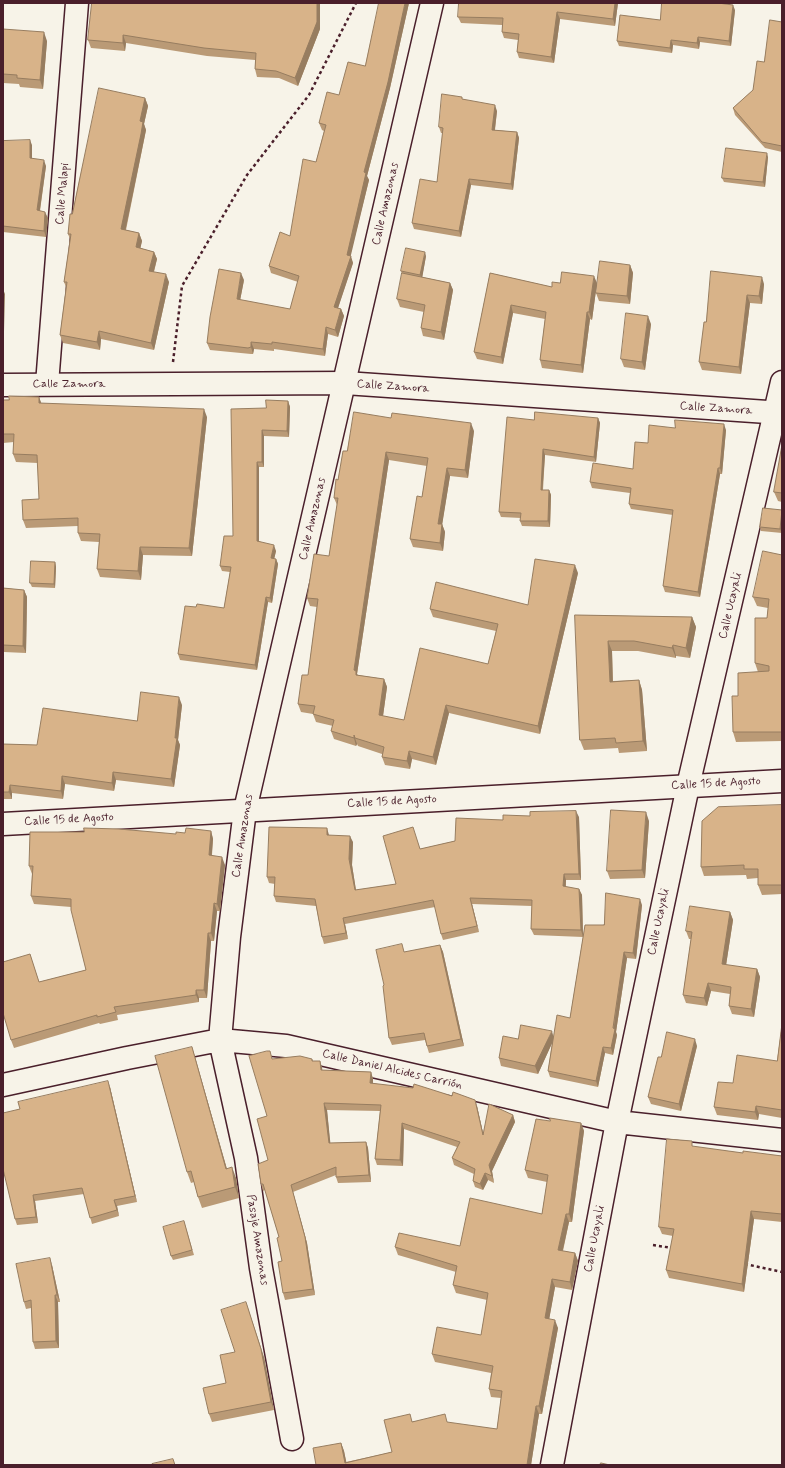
<!DOCTYPE html>
<meta charset="utf-8">
<style>
body{margin:0}
#map{position:relative;width:785px;height:1468px;overflow:hidden;background:#f7f3e8;font-family:Mynerve,sans-serif}
canvas{display:block}
.frame{position:absolute;inset:0;border:4px solid #4a1f2b;pointer-events:none}
</style>
<div id="map">
<canvas width="785" height="1468"></canvas>
<div class="frame"></div>
</div>
<script>
const context = document.querySelector('canvas').getContext('2d');
context.lineJoin = 'round';
function strokePath(path, color, width, dash) { context.strokeStyle = color; context.lineWidth = width; context.lineCap = dash ? 'butt' : 'round'; context.setLineDash(dash || []); context.stroke(path); }
function paint(path, color) { context.fillStyle = color; context.fill(path, 'evenodd'); }
function write(font, color, halo, rows, align = 'center') {
  context.font = font + ' Mynerve,sans-serif'; context.lineWidth = 3; context.setLineDash([]); context.textBaseline = 'middle'; context.strokeStyle = halo; context.fillStyle = color; for (const [text, x, y, turn = 0] of rows) {
    context.save(); context.translate(x, y); context.rotate((+turn || 0) * Math.PI / 180); context.textAlign = isNaN(turn) ? turn : align; if (halo) context.strokeText(text, 0, 0); context.fillText(text, 0, 0); context.restore();
  }
}
const street = new Path2D(`
 M 47,384 L 77,3
 M 3,1085 L 127,1058 L 220,1040 L 286,1046 L 617,1122 L 782,1140
 M 292,1439 L 261,1268 L 246,1158 L 220,1040 L 229,937 L 245,810 L 432,3
 M 552,1465 L 617,1122 L 688,786 L 782,382`);
const secondary = new Path2D(`
 M 3,385 L 345,383 L 782,413
 M 3,824 L 782,781`);
strokePath(street, '#4a1f2b', 25);
strokePath(secondary, '#4a1f2b', 25);
strokePath(new Path2D(`
 M 173,362 L 182,286 L 247,175 L 309,95 L 356,3
 M 653,1245 L 672,1248
 M 745,1264 L 782,1272`), '#4a1f2b', 2.5, [3, 3]);
strokePath(street, '#f7f3e8', 22);
strokePath(secondary, '#f7f3e8', 22);
paint(new Path2D(`
 M 92,3 L 320,29 L 298,86 L 279,78 L 257,77 L 255,69 L 255,60 L 207,56 L 126,43 L 125,51 L 91,48 L 88,40 Z
 M 409,3 L 390,88 L 367,176 L 369,180 L 350,256 L 353,263 L 338,308 L 341,309 L 344,316 L 338,337 L 328,334 L 325,356 L 274,349 L 274,351 L 254,349 L 253,354 L 251,354 L 210,350 L 207,343 L 244,280 L 240,300 L 290,309 L 298,282 L 271,273 L 269,266 L 290,236 L 316,162 L 324,131 L 322,130 L 319,123 L 339,95 L 365,66 Z
 M 618,3 L 615,26 L 560,19 L 554,63 L 519,58 L 517,52 L 518,40 L 504,38 L 502,32 L 502,25 L 461,23 L 458,17 Z
 M 735,10 L 731,46 L 700,42 L 699,49 L 673,45 L 672,53 L 619,46 L 617,41 L 660,20 Z
 M 782,22 L 782,152 L 765,148 L 735,115 L 733,108 L 753,90 L 764,62 Z
 M 3,29 L 47,41 L 43,89 L 20,87 L 19,84 L 3,83 Z
 M 145,98 L 148,106 L 144,124 L 146,130 L 126,230 L 139,233 L 142,241 L 140,248 L 154,252 L 157,259 L 154,272 L 169,282 L 154,350 L 101,339 L 100,350 L 63,343 L 60,335 L 66,287 L 64,282 L 70,239 L 68,234 L 72,214 Z
 M 463,99 L 497,111 L 495,130 L 517,132 L 519,138 L 513,190 L 471,185 L 461,237 L 414,229 L 412,223 L 437,182 L 443,133 L 441,133 L 439,127 Z
 M 3,141 L 32,145 L 32,158 L 46,166 L 40,211 L 48,218 L 46,237 L 3,232 Z
 M 768,157 L 765,187 L 724,182 L 722,178 Z
 M 426,256 L 422,277 L 450,283 L 453,290 L 444,340 L 423,336 L 421,328 L 424,312 L 400,307 L 397,299 L 402,274 L 401,271 Z
 M 630,265 L 633,273 L 630,304 L 599,301 L 596,293 Z
 M 490,273 L 552,287 L 560,283 L 597,283 L 592,320 L 590,319 L 583,373 L 542,368 L 540,360 L 545,319 L 513,313 L 503,364 L 477,359 L 474,352 Z
 M 764,284 L 762,304 L 750,303 L 741,374 L 702,370 L 699,362 L 706,322 Z
 M 651,324 L 645,370 L 624,367 L 621,359 Z
 M 39,397 L 41,403 L 207,417 L 192,556 L 143,555 L 141,580 L 100,577 L 97,569 L 99,542 L 81,541 L 78,533 L 78,526 L 26,528 L 23,520 L 39,499 L 38,463 L 16,462 L 13,454 L 14,442 L 3,443 L 3,400 Z
 M 288,401 L 290,407 L 289,437 L 264,436 L 264,467 L 259,467 L 259,541 L 276,551 L 274,559 L 276,559 L 278,564 L 272,603 L 268,602 L 257,670 L 180,660 L 178,654 L 196,607 L 224,608 L 230,572 L 222,571 L 220,566 L 233,536 L 266,408 Z
 M 391,418 L 474,431 L 468,478 L 450,476 L 442,524 L 445,532 L 443,551 L 413,547 L 410,539 L 422,497 L 427,466 L 389,460 L 357,674 L 358,675 L 384,679 L 387,687 L 383,716 L 404,720 L 488,664 L 496,631 L 433,617 L 430,609 L 528,605 L 578,573 L 540,734 L 449,713 L 436,765 L 412,759 L 410,769 L 385,765 L 382,757 L 382,754 L 358,746 L 357,744 L 356,746 L 334,739 L 331,731 L 333,726 L 316,722 L 313,714 L 301,712 L 298,704 L 308,675 L 317,607 L 310,606 L 307,598 L 329,556 L 337,505 L 334,498 L 338,480 L 347,451 Z
 M 598,418 L 600,423 L 596,462 L 545,455 L 543,490 L 549,490 L 551,495 L 550,527 L 522,526 L 520,521 L 521,518 L 501,517 L 499,512 L 534,420 Z
 M 675,428 L 726,430 L 722,474 L 720,474 L 700,597 L 665,592 L 663,586 L 673,515 L 631,509 L 629,504 L 630,493 L 592,488 L 590,482 L 633,469 L 648,443 Z
 M 782,445 L 782,502 L 778,501 L 774,492 Z
 M 782,510 L 782,533 L 761,531 L 760,527 Z
 M 782,555 L 782,741 L 736,742 L 733,732 L 738,696 L 758,672 L 755,663 L 767,618 L 768,608 L 757,606 L 753,597 Z
 M 55,562 L 56,567 L 55,588 L 32,587 L 30,583 Z
 M 3,588 L 24,590 L 27,597 L 26,653 L 4,652 L 3,649 Z
 M 575,615 L 692,617 L 696,627 L 690,658 L 676,656 L 676,658 L 638,651 L 612,651 L 613,681 L 639,680 L 642,690 L 647,751 L 619,753 L 618,748 L 584,750 L 580,740 Z
 M 182,705 L 178,740 L 180,745 L 174,787 L 116,780 L 114,791 L 65,784 L 63,799 L 12,793 L 12,799 L 3,799 L 3,744 L 37,745 L 137,721 Z
 M 782,805 L 782,894 L 762,895 L 758,885 L 758,878 L 747,879 L 746,875 L 704,876 L 701,867 Z
 M 579,817 L 581,880 L 566,880 L 566,887 L 579,889 L 582,895 L 583,935 L 642,905 L 636,959 L 627,958 L 616,1032 L 617,1035 L 613,1055 L 605,1053 L 598,1087 L 550,1077 L 548,1071 L 552,1043 L 538,1074 L 501,1066 L 499,1058 L 518,1039 L 553,1037 L 570,1018 L 583,937 L 534,935 L 531,929 L 532,906 L 472,904 L 479,932 L 443,940 L 441,934 L 435,907 L 345,924 L 348,939 L 324,944 L 322,937 L 316,906 L 276,902 L 274,896 L 275,884 L 269,883 L 267,877 L 329,835 L 353,842 L 352,865 L 356,890 L 396,884 L 420,849 L 455,841 L 503,820 Z
 M 649,821 L 645,878 L 610,879 L 607,871 Z
 M 211,831 L 213,839 L 212,855 L 225,865 L 220,911 L 217,911 L 214,941 L 211,941 L 207,998 L 199,998 L 199,1002 L 117,1015 L 118,1020 L 100,1024 L 99,1023 L 14,1048 L 11,1040 L 30,954 L 39,982 L 86,970 L 71,907 L 34,904 L 31,896 L 32,874 L 29,866 L 176,834 Z
 M 730,912 L 733,920 L 726,965 L 757,969 L 760,977 L 754,1017 L 732,1014 L 729,1006 L 730,994 L 711,991 L 707,1006 L 686,1003 L 683,995 L 691,939 L 689,939 L 686,931 Z
 M 440,945 L 443,952 L 464,1046 L 429,1053 L 425,1040 L 392,1045 L 389,1038 L 384,985 L 405,952 Z
 M 782,1024 L 782,1118 L 759,1114 L 758,1120 L 717,1115 L 714,1107 L 733,1083 L 777,1061 Z
 M 697,1046 L 681,1111 L 651,1104 L 648,1097 L 661,1057 Z
 M 192,1047 L 195,1057 L 227,1169 L 236,1178 L 239,1198 L 202,1208 L 198,1197 L 194,1182 L 191,1183 L 187,1172 Z
 M 273,1059 L 312,1059 L 313,1061 L 320,1061 L 322,1070 L 371,1072 L 373,1079 L 373,1083 L 477,1106 L 483,1133 L 513,1115 L 515,1122 L 492,1171 L 494,1183 L 488,1180 L 483,1190 L 475,1187 L 473,1181 L 474,1174 L 454,1165 L 452,1158 L 457,1147 L 404,1129 L 403,1166 L 377,1165 L 375,1159 L 380,1111 L 327,1110 L 330,1143 L 366,1142 L 368,1148 L 371,1182 L 338,1183 L 336,1177 L 336,1175 L 293,1192 L 307,1243 L 315,1295 L 285,1300 L 283,1293 L 282,1261 L 279,1237 L 265,1190 L 263,1191 L 261,1184 L 268,1160 L 267,1116 Z
 M 110,1087 L 137,1202 L 117,1206 L 119,1216 L 92,1224 L 84,1194 L 35,1201 L 38,1223 L 17,1225 L 15,1219 Z
 M 550,1121 L 581,1123 L 584,1131 L 572,1222 L 569,1222 L 563,1251 L 575,1253 L 578,1261 L 572,1290 L 555,1287 L 549,1319 L 558,1328 L 542,1414 L 539,1414 L 531,1465 L 316,1465 L 341,1443 L 344,1451 L 346,1462 L 392,1452 L 413,1421 L 448,1423 L 497,1429 L 501,1398 L 491,1397 L 489,1389 L 491,1373 L 435,1362 L 432,1354 L 481,1335 L 487,1300 L 456,1293 L 453,1285 L 456,1272 L 398,1255 L 395,1247 L 460,1246 L 542,1214 L 547,1182 L 528,1178 L 525,1170 Z
 M 694,1147 L 743,1153 L 782,1156 L 782,1222 L 754,1219 L 744,1292 L 669,1278 L 666,1270 L 673,1236 L 662,1234 L 659,1227 Z
 M 184,1221 L 194,1255 L 173,1260 L 171,1256 Z
 M 52,1265 L 60,1302 L 58,1302 L 59,1348 L 35,1349 L 33,1342 L 31,1308 L 26,1309 L 24,1302 Z
 M 264,1357 L 274,1410 L 212,1422 L 209,1414 L 226,1383 Z`), '#ba9a76');
paint(new Path2D(`
 M 317,3 L 320,3 L 320,29 L 298,86 L 295,78 Z
 M 405,3 L 409,3 L 390,88 L 367,176 L 369,180 L 350,259 L 351,256 L 353,263 L 336,314 L 334,307 L 364,172 Z
 M 615,3 L 618,3 L 615,26 L 613,19 Z
 M 733,5 L 735,10 L 731,46 L 729,41 Z
 M 557,12 L 560,19 L 554,63 L 551,57 Z
 M 44,32 L 47,41 L 43,89 L 40,80 Z
 M 123,35 L 126,43 L 125,51 L 123,43 Z
 M 698,37 L 700,42 L 699,49 L 697,43 Z
 M 671,40 L 673,45 L 672,53 L 670,48 Z
 M 145,98 L 148,106 L 144,124 L 146,130 L 124,237 L 121,229 L 140,121 Z
 M 495,105 L 497,111 L 494,136 L 492,130 Z
 M 517,132 L 519,138 L 513,190 L 511,184 Z
 M 30,140 L 32,145 L 32,164 L 30,158 Z
 M 767,153 L 768,157 L 765,187 L 763,182 Z
 M 44,160 L 46,166 L 39,216 L 37,210 Z
 M 469,179 L 471,185 L 461,237 L 459,231 Z
 M 45,212 L 48,218 L 46,237 L 44,231 Z
 M 139,233 L 142,241 L 139,255 L 136,247 Z
 M 154,252 L 157,259 L 152,278 L 149,271 Z
 M 425,252 L 426,256 L 422,279 L 420,275 Z
 M 630,265 L 633,273 L 630,304 L 627,296 Z
 M 241,273 L 244,280 L 239,306 L 237,299 Z
 M 166,274 L 169,282 L 154,350 L 151,343 Z
 M 594,276 L 597,283 L 592,320 L 589,312 Z
 M 762,277 L 764,284 L 762,304 L 759,296 Z
 M 450,283 L 453,290 L 444,340 L 441,332 Z
 M 3,289 L 5,294 L 3,369 Z
 M 747,295 L 750,303 L 741,374 L 739,367 Z
 M 511,305 L 513,313 L 503,364 L 501,357 Z
 M 341,309 L 344,316 L 338,337 L 335,330 Z
 M 587,312 L 590,319 L 583,373 L 581,365 Z
 M 648,316 L 651,324 L 645,370 L 642,362 Z
 M 326,327 L 328,334 L 325,356 L 323,349 Z
 M 99,331 L 101,339 L 100,350 L 97,342 Z
 M 251,342 L 254,349 L 253,354 L 251,347 Z
 M 39,397 L 42,405 L 39,403 Z
 M 288,401 L 290,407 L 289,437 L 287,431 Z
 M 204,409 L 207,417 L 192,556 L 189,548 Z
 M 598,418 L 600,423 L 596,462 L 594,457 Z
 M 471,423 L 474,431 L 468,478 L 465,470 Z
 M 724,424 L 726,430 L 722,474 L 720,468 Z
 M 262,430 L 264,436 L 264,467 L 262,462 Z
 M 543,449 L 545,455 L 542,495 L 541,490 Z
 M 386,452 L 389,460 L 357,674 L 359,679 L 359,683 L 354,670 Z
 M 257,462 L 259,467 L 259,546 L 257,541 Z
 M 447,468 L 450,476 L 441,532 L 438,524 Z
 M 718,468 L 720,474 L 700,597 L 698,592 Z
 M 549,490 L 551,495 L 550,527 L 548,521 Z
 M 782,514 L 782,533 L 780,529 Z
 M 442,524 L 445,532 L 443,551 L 440,543 Z
 M 274,545 L 276,551 L 273,564 L 271,558 Z
 M 140,547 L 143,555 L 141,580 L 138,571 Z
 M 276,559 L 278,564 L 272,603 L 270,598 Z
 M 55,562 L 56,567 L 55,588 L 54,584 Z
 M 575,565 L 578,573 L 540,734 L 538,726 Z
 M 24,590 L 27,597 L 26,653 L 23,646 Z
 M 266,597 L 268,602 L 257,670 L 255,665 Z
 M 692,617 L 696,627 L 690,658 L 686,648 Z
 M 608,641 L 612,651 L 613,692 L 610,682 Z
 M 673,645 L 676,656 L 676,658 L 672,648 Z
 M 384,679 L 387,687 L 382,723 L 379,715 Z
 M 639,680 L 642,690 L 647,751 L 643,741 Z
 M 179,697 L 182,705 L 178,740 L 180,745 L 174,787 L 171,779 Z
 M 446,705 L 449,713 L 436,765 L 433,757 Z
 M 354,735 L 357,744 L 356,746 L 354,738 Z
 M 409,751 L 412,759 L 410,769 L 407,761 Z
 M 113,772 L 116,780 L 114,791 L 112,783 Z
 M 62,776 L 65,784 L 63,799 L 61,791 Z
 M 10,785 L 12,793 L 12,799 L 9,792 Z
 M 576,811 L 579,817 L 581,880 L 579,874 Z
 M 646,812 L 649,821 L 645,878 L 642,870 Z
 M 327,828 L 329,835 L 327,835 Z
 M 211,831 L 213,839 L 211,863 L 209,855 Z
 M 350,836 L 353,842 L 352,865 L 357,897 L 355,890 L 349,859 Z
 M 222,857 L 225,865 L 220,911 L 217,904 Z
 M 564,874 L 566,880 L 565,893 L 563,886 Z
 M 579,889 L 582,895 L 583,937 L 581,930 Z
 M 470,898 L 472,904 L 479,932 L 477,926 Z
 M 640,899 L 642,905 L 636,959 L 633,953 Z
 M 214,903 L 217,911 L 214,941 L 211,933 Z
 M 730,912 L 733,920 L 725,972 L 722,964 Z
 M 343,918 L 345,924 L 348,939 L 346,933 Z
 M 208,933 L 211,941 L 207,998 L 204,990 Z
 M 440,945 L 443,952 L 464,1046 L 461,1039 Z
 M 624,952 L 627,958 L 616,1032 L 617,1035 L 613,1055 L 611,1048 Z
 M 757,969 L 760,977 L 754,1017 L 751,1009 Z
 M 708,983 L 711,991 L 707,1006 L 704,998 Z
 M 196,990 L 199,998 L 199,1002 L 196,995 Z
 M 552,1031 L 554,1039 L 538,1074 L 535,1066 Z
 M 695,1039 L 697,1046 L 681,1111 L 679,1104 Z
 M 192,1047 L 195,1057 L 230,1180 L 226,1169 Z
 M 603,1047 L 605,1053 L 598,1087 L 596,1081 Z
 M 320,1061 L 322,1067 L 323,1076 L 321,1070 Z
 M 371,1072 L 373,1079 L 373,1089 L 370,1083 Z
 M 108,1081 L 110,1087 L 137,1202 L 135,1196 Z
 M 475,1100 L 477,1106 L 485,1142 L 483,1135 Z
 M 324,1103 L 327,1110 L 331,1149 L 329,1143 Z
 M 756,1106 L 759,1114 L 758,1120 L 755,1112 Z
 M 513,1115 L 515,1122 L 492,1171 L 494,1183 L 492,1176 L 489,1165 Z
 M 402,1123 L 404,1129 L 403,1166 L 400,1160 Z
 M 581,1123 L 584,1131 L 572,1222 L 569,1214 Z
 M 366,1142 L 368,1148 L 371,1182 L 369,1175 Z
 M 232,1167 L 236,1178 L 239,1198 L 235,1187 Z
 M 485,1173 L 488,1180 L 483,1190 L 480,1184 Z
 M 291,1185 L 293,1192 L 307,1243 L 315,1295 L 313,1289 Z
 M 33,1195 L 35,1201 L 38,1223 L 36,1217 Z
 M 114,1200 L 117,1206 L 119,1216 L 117,1210 Z
 M 751,1211 L 754,1219 L 744,1292 L 742,1284 Z
 M 566,1214 L 569,1222 L 561,1258 L 558,1250 Z
 M 575,1253 L 578,1261 L 572,1290 L 570,1282 Z
 M 50,1258 L 52,1265 L 60,1302 L 57,1295 Z
 M 552,1279 L 555,1287 L 548,1326 L 545,1318 Z
 M 55,1295 L 58,1302 L 59,1348 L 56,1341 Z
 M 246,1302 L 264,1357 L 274,1410 L 271,1402 Z
 M 555,1320 L 558,1328 L 542,1414 L 539,1406 Z
 M 536,1406 L 539,1414 L 531,1465 L 527,1465 Z
 M 341,1443 L 344,1451 L 347,1465 L 345,1463 Z`), '#977d60');
const building = new Path2D(`
 M 92,3 L 317,3 L 317,22 L 295,78 L 276,71 L 255,69 L 256,53 L 204,48 L 123,35 L 123,43 L 88,40 Z
 M 379,3 L 405,3 L 388,82 L 364,172 L 366,173 L 347,255 L 351,256 L 334,307 L 341,309 L 335,330 L 326,327 L 323,349 L 272,342 L 272,344 L 251,342 L 251,347 L 248,348 L 207,343 L 210,317 L 219,269 L 241,273 L 237,299 L 290,309 L 299,276 L 269,266 L 280,232 L 290,236 L 303,159 L 316,162 L 326,125 L 319,123 L 327,92 L 339,95 L 348,62 L 365,66 Z
 M 459,3 L 615,3 L 613,19 L 557,12 L 551,57 L 517,52 L 519,34 L 502,32 L 503,18 L 458,17 Z
 M 662,3 L 718,3 L 733,5 L 729,41 L 698,37 L 697,43 L 671,40 L 670,48 L 617,41 L 620,15 L 660,20 Z
 M 770,20 L 782,22 L 782,146 L 762,142 L 733,108 L 753,90 L 757,61 L 764,62 Z
 M 3,29 L 44,32 L 40,80 L 17,78 L 17,75 L 3,74 Z
 M 99,88 L 145,98 L 140,121 L 143,122 L 141,134 L 121,229 L 139,233 L 136,247 L 154,252 L 149,271 L 166,274 L 151,343 L 99,331 L 97,342 L 60,335 L 67,282 L 64,282 L 71,234 L 68,234 L 70,214 L 72,214 Z
 M 442,94 L 462,97 L 462,99 L 495,105 L 492,130 L 517,132 L 511,184 L 469,179 L 459,231 L 412,223 L 420,179 L 437,182 L 443,128 L 439,127 Z
 M 30,140 L 30,158 L 44,160 L 37,210 L 45,212 L 44,231 L 3,226 L 3,141 Z
 M 726,148 L 767,153 L 763,182 L 722,178 Z
 M 406,248 L 425,252 L 420,275 L 401,271 Z
 M 600,261 L 630,265 L 627,296 L 596,293 Z
 M 711,271 L 762,277 L 759,296 L 747,295 L 739,367 L 699,362 L 704,322 L 706,322 Z
 M 562,272 L 594,276 L 589,312 L 587,312 L 581,365 L 540,360 L 546,312 L 511,305 L 501,357 L 474,352 L 490,273 L 552,287 L 552,282 L 560,283 Z
 M 402,273 L 450,283 L 441,332 L 421,328 L 425,305 L 397,299 Z
 M 626,313 L 648,316 L 642,362 L 621,359 Z
 M 9,396 L 39,397 L 39,403 L 204,409 L 189,548 L 140,547 L 138,571 L 97,569 L 100,534 L 78,533 L 78,518 L 23,520 L 22,500 L 39,499 L 37,455 L 13,454 L 14,434 L 3,434 L 3,400 L 9,400 Z
 M 266,400 L 288,401 L 287,431 L 262,430 L 262,462 L 257,462 L 257,541 L 274,545 L 271,558 L 276,559 L 270,598 L 266,597 L 255,665 L 178,654 L 185,606 L 196,607 L 197,604 L 224,608 L 231,567 L 220,566 L 224,536 L 233,536 L 231,409 L 266,408 Z
 M 354,412 L 391,418 L 392,413 L 471,423 L 465,470 L 447,468 L 438,524 L 442,524 L 440,543 L 410,539 L 417,496 L 422,497 L 428,458 L 386,452 L 354,670 L 356,671 L 356,675 L 384,679 L 379,715 L 404,720 L 420,648 L 488,664 L 498,624 L 430,609 L 436,582 L 528,605 L 535,559 L 575,565 L 538,726 L 446,705 L 433,757 L 409,751 L 407,761 L 382,757 L 384,747 L 355,738 L 354,735 L 354,738 L 331,731 L 334,720 L 313,714 L 315,706 L 298,704 L 302,675 L 308,675 L 318,599 L 307,598 L 314,554 L 329,556 L 338,498 L 334,498 L 336,479 L 338,480 L 343,451 L 347,451 Z
 M 535,412 L 598,418 L 594,457 L 543,449 L 541,490 L 549,490 L 548,521 L 520,521 L 521,513 L 499,512 L 507,417 L 534,420 Z
 M 675,420 L 724,424 L 720,468 L 718,468 L 698,592 L 663,586 L 673,510 L 629,504 L 631,488 L 590,482 L 593,463 L 633,469 L 635,442 L 648,443 L 649,425 L 675,428 Z
 M 782,445 L 782,493 L 774,492 Z
 M 763,508 L 782,510 L 780,529 L 760,527 Z
 M 763,551 L 782,555 L 782,732 L 733,732 L 732,696 L 738,696 L 738,673 L 769,671 L 769,666 L 755,663 L 755,618 L 767,618 L 769,599 L 753,597 Z
 M 31,561 L 55,562 L 54,584 L 30,583 Z
 M 3,588 L 24,590 L 23,646 L 3,645 Z
 M 575,615 L 692,617 L 686,648 L 673,645 L 672,648 L 634,641 L 608,641 L 610,682 L 639,680 L 643,741 L 616,743 L 615,738 L 580,740 Z
 M 141,692 L 179,697 L 175,738 L 177,738 L 171,779 L 113,772 L 112,783 L 62,776 L 61,791 L 10,785 L 9,792 L 3,792 L 3,744 L 37,745 L 43,708 L 137,721 Z
 M 782,805 L 782,885 L 758,885 L 758,869 L 744,869 L 744,865 L 701,867 L 702,821 L 718,807 Z
 M 611,810 L 646,812 L 642,870 L 607,871 Z
 M 576,811 L 579,874 L 564,874 L 563,886 L 579,889 L 581,930 L 531,929 L 532,900 L 470,898 L 477,926 L 441,934 L 433,900 L 343,918 L 346,933 L 322,937 L 315,899 L 274,896 L 275,877 L 267,877 L 269,827 L 327,828 L 327,835 L 350,836 L 349,859 L 355,890 L 396,884 L 383,836 L 413,827 L 420,849 L 455,841 L 456,818 L 503,820 L 503,815 L 530,816 L 530,812 Z
 M 84,828 L 119,829 L 176,834 L 176,832 L 185,833 L 186,828 L 211,831 L 209,855 L 222,857 L 217,904 L 214,903 L 211,933 L 208,933 L 204,990 L 196,990 L 196,995 L 114,1007 L 116,1012 L 97,1017 L 97,1015 L 11,1040 L 3,1013 L 3,962 L 30,954 L 39,982 L 86,970 L 71,910 L 71,899 L 31,896 L 33,866 L 29,866 L 30,832 L 84,832 Z
 M 606,893 L 640,899 L 633,953 L 624,952 L 613,1028 L 615,1029 L 611,1048 L 603,1047 L 596,1081 L 548,1071 L 557,1015 L 570,1018 L 585,925 L 604,925 Z
 M 690,906 L 730,912 L 722,964 L 757,969 L 751,1009 L 729,1006 L 731,987 L 708,983 L 704,998 L 683,995 L 692,932 L 686,931 Z
 M 402,944 L 404,952 L 440,945 L 461,1039 L 427,1046 L 424,1033 L 389,1038 L 383,986 L 384,985 L 376,950 Z
 M 782,1024 L 782,1110 L 756,1106 L 755,1112 L 714,1107 L 718,1082 L 733,1083 L 737,1055 L 777,1061 Z
 M 521,1025 L 552,1031 L 535,1066 L 499,1058 L 503,1036 L 518,1039 Z
 M 667,1032 L 695,1039 L 679,1104 L 648,1097 L 658,1057 L 661,1057 Z
 M 192,1047 L 226,1169 L 232,1167 L 235,1187 L 198,1197 L 191,1171 L 187,1172 L 155,1056 Z
 M 267,1051 L 270,1051 L 272,1059 L 300,1056 L 312,1059 L 312,1061 L 320,1061 L 321,1070 L 371,1072 L 370,1083 L 413,1088 L 414,1084 L 452,1096 L 453,1092 L 475,1100 L 483,1135 L 489,1104 L 513,1115 L 489,1165 L 492,1176 L 485,1173 L 480,1184 L 473,1181 L 475,1169 L 452,1158 L 460,1142 L 402,1123 L 400,1160 L 375,1159 L 381,1105 L 324,1103 L 329,1143 L 366,1142 L 369,1175 L 336,1177 L 336,1167 L 291,1185 L 305,1237 L 313,1289 L 283,1293 L 278,1262 L 282,1261 L 277,1238 L 279,1237 L 263,1184 L 261,1184 L 258,1164 L 268,1160 L 257,1119 L 267,1116 L 249,1056 Z
 M 108,1081 L 135,1196 L 114,1200 L 117,1210 L 90,1218 L 82,1188 L 33,1195 L 36,1217 L 15,1219 L 3,1169 L 3,1113 L 20,1109 L 18,1102 Z
 M 550,1118 L 581,1123 L 569,1214 L 566,1214 L 558,1250 L 575,1253 L 570,1282 L 552,1279 L 545,1318 L 555,1320 L 539,1406 L 536,1406 L 527,1465 L 316,1465 L 313,1448 L 341,1443 L 345,1463 L 392,1452 L 384,1420 L 410,1414 L 412,1422 L 445,1414 L 447,1422 L 497,1429 L 502,1391 L 489,1389 L 493,1366 L 432,1354 L 437,1327 L 481,1335 L 488,1293 L 453,1285 L 457,1266 L 395,1247 L 399,1233 L 460,1246 L 470,1198 L 542,1214 L 548,1175 L 525,1170 L 536,1119 L 550,1121 Z
 M 667,1139 L 692,1141 L 692,1146 L 743,1153 L 743,1151 L 782,1156 L 782,1214 L 751,1211 L 742,1284 L 666,1270 L 674,1229 L 659,1227 Z
 M 184,1221 L 192,1250 L 171,1256 L 163,1227 Z
 M 50,1258 L 57,1295 L 55,1295 L 56,1341 L 33,1342 L 31,1300 L 24,1302 L 16,1264 Z
 M 246,1302 L 261,1349 L 271,1402 L 209,1414 L 203,1388 L 226,1383 L 220,1355 L 235,1352 L 221,1310 Z
 M 173,1459 L 175,1465 L 152,1465 L 152,1464 Z
 M 601,1463 L 610,1465 L 600,1465 Z`);
paint(building, '#d8b389');
strokePath(building, '#977d60', 1);
write('12px', '#4a1f2b', '#f7f3e8', [
 ["Calle Malapi",63,194,-85],
 ["Calle Amazonas",386,204,-77],
 ["Calle Zamora",69,384],
 ["Calle Zamora",393,387,4],
 ["Calle Zamora",716,409,4],
 ["Calle Amazonas",313,519,-77],
 ["Calle Ucayali",731,606,-77],
 ["Calle 15 de Agosto",716,784,-3],
 ["Calle 15 de Agosto",392,802,-3],
 ["Calle 15 de Agosto",69,820,-3],
 ["Calle Amazonas",243,836,-81],
 ["Calle Ucayali",659,922,-78],
 ["Calle Daniel Alcides Carrión",392,1070,13],
 ["Calle Ucayali",595,1239,-79],
 ["Pasaje Amazonas",257,1240,81]
]);
</script>
